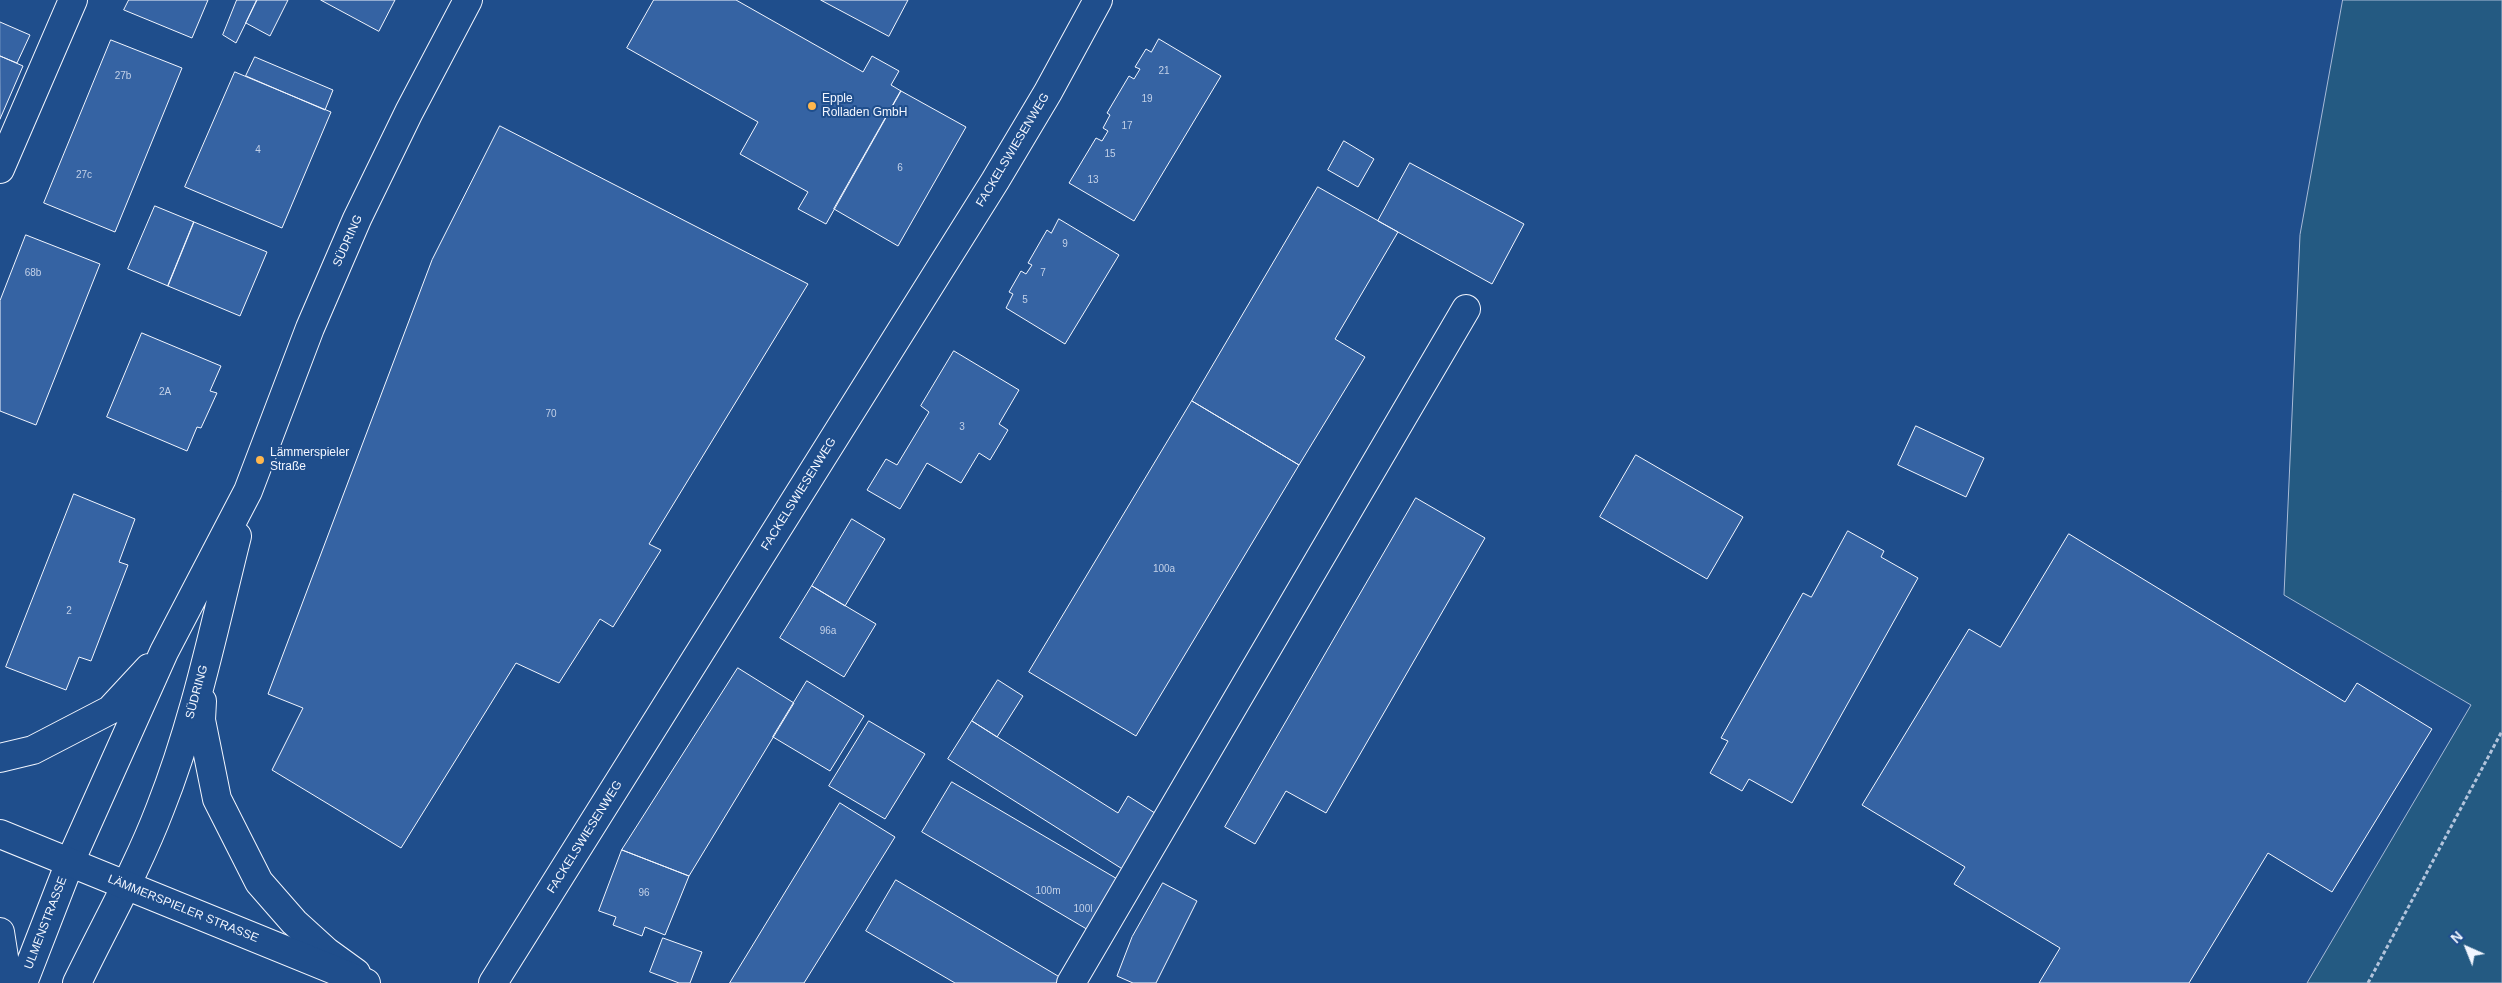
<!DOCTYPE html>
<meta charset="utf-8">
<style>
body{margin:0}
#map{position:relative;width:2502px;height:983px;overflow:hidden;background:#1f4e8c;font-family:Helvetica,sans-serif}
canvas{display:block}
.north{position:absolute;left:2442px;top:923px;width:50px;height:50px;-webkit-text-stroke:4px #1f4e8c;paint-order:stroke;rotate:316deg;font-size:14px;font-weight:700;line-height:20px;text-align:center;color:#f2f6ff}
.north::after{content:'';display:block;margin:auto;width:18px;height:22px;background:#f2f6ff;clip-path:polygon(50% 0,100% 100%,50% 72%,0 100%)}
</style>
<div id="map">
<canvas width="2502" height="983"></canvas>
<div class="north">N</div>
</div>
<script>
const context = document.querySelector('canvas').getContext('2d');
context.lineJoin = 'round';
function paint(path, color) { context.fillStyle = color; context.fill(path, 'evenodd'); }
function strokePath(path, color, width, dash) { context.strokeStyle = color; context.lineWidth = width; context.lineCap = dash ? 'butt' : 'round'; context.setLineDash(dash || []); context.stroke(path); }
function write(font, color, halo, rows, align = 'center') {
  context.font = font + ' Helvetica,sans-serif'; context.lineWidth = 4; context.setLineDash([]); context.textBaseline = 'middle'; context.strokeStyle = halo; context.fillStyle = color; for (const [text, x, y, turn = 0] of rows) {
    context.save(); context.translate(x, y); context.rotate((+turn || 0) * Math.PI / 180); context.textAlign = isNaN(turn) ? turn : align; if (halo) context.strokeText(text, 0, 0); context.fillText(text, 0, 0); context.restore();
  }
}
const green = new Path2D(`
 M 2343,0 L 2502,0 L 2502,983 L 2307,983 L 2471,705 L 2284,595 L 2300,235 Z`);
paint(green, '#245a82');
strokePath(green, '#a8bbd7', 1);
const building = new Path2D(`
 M 129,0 L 208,0 L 192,38 L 124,10 Z
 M 237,0 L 257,0 L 236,43 L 223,35 Z
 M 257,0 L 288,0 L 270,36 L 246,23 Z
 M 321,0 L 395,0 L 379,31 Z
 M 654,0 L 736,0 L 863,72 L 872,56 L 899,71 L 891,85 L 901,91 L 826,224 L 798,209 L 808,192 L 740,154 L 758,122 L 627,48 Z
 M 821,0 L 908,0 L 889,36 Z
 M 0,22 L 30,35 L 17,63 L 0,56 Z
 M 1159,39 L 1221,76 L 1134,221 L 1069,183 L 1096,138 L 1102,141 L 1108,131 L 1103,128 L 1110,115 L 1107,113 L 1129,76 L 1134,79 L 1140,69 L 1135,67 L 1146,49 L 1151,52 Z
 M 111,40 L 182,68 L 115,232 L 44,203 Z
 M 0,56 L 23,66 L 0,119 Z
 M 255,57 L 333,90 L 325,110 L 246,76 Z
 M 235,72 L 331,112 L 282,228 L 185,187 Z
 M 901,91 L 966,127 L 898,246 L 834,209 Z
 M 500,126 L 808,284 L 649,544 L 661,550 L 613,627 L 600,619 L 559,683 L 516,663 L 401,848 L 272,770 L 303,708 L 268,694 L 432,260 Z
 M 1344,141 L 1374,159 L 1358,187 L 1328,170 Z
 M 1410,163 L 1524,224 L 1492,284 L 1378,221 Z
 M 1318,187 L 1398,232 L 1335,339 L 1365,357 L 1299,465 L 1192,401 Z
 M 155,206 L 194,222 L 168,286 L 128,269 Z
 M 1059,219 L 1119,255 L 1065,344 L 1006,308 L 1013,294 L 1009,292 L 1021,271 L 1026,274 L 1032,265 L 1028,263 L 1047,230 L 1051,233 Z
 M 194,222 L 267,252 L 240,316 L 168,286 Z
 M 26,235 L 100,264 L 36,425 L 0,411 L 0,301 Z
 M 142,333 L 221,366 L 210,391 L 217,393 L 201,428 L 197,427 L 187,451 L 107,417 Z
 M 954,351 L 1019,390 L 999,424 L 1008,430 L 990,460 L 979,453 L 961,483 L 927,463 L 900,509 L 867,490 L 886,459 L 897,465 L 929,412 L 921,406 Z
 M 1192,401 L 1299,465 L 1136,736 L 1029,672 Z
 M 1916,426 L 1984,458 L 1966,497 L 1898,465 Z
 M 1636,455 L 1743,517 L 1707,579 L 1600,517 Z
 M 74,494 L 135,519 L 119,562 L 128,565 L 91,661 L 79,657 L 66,690 L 6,667 Z
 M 1416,498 L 1485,538 L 1326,813 L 1286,791 L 1255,844 L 1225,827 Z
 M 852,519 L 885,539 L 845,606 L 812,586 Z
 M 1848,531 L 1884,551 L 1881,557 L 1918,578 L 1792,803 L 1749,779 L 1742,791 L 1710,773 L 1728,741 L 1721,738 L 1803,593 L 1811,597 Z
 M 2069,534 L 2345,702 L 2357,683 L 2432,729 L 2332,892 L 2268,853 L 2189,983 L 2039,983 L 2060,948 L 1954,884 L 1965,867 L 1862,805 L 1969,629 L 2000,647 Z
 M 812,586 L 876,624 L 844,677 L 780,638 Z
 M 738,668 L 794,703 L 689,876 L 622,850 Z
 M 998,680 L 1023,696 L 997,737 L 972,721 Z
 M 807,681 L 864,716 L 830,771 L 773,737 Z
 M 869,721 L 925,754 L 885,819 L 829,786 Z
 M 972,721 L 1118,813 L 1128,796 L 1158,815 L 1124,870 L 948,759 Z
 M 952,782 L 1119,880 L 1090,931 L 922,832 Z
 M 840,803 L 895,837 L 804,983 L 730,983 Z
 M 622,850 L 689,876 L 665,935 L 645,927 L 642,936 L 613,925 L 616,917 L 599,911 Z
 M 896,880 L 1063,979 L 1061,983 L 955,983 L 866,931 Z
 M 1163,883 L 1197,901 L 1156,983 L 1133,983 L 1117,976 L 1132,937 Z
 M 663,938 L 702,952 L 690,983 L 679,983 L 650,972 Z`);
paint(building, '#3563a3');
strokePath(building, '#f2f6ff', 1);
const minor = new Path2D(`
 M 0,169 L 73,0
 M 202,701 L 201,720 L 217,799 L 259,882 L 294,922 L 327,952 L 356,973
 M 0,758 L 33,750 L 110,710 L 149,668
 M 0,932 L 8,983
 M 23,983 L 70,862 L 164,652 L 248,491 L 310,328 L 357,219 L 409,112 L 468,0
 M 77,983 C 105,925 137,869 160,809 C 195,721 214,627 237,536
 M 493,983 L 995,181 L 1048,92 L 1098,0
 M 1071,983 L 1466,309`);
const major = new Path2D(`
 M 0,834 L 366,983`);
strokePath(minor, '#f2f6ff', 30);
strokePath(major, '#f2f6ff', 30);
strokePath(new Path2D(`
 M 2368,983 L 2502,731`), '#b3c4dc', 3, [4, 2.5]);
strokePath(minor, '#1f4e8c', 28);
strokePath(major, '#1f4e8c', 28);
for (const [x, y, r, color] of [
 [812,106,5,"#ffb74d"],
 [260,460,5,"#ffb74d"]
]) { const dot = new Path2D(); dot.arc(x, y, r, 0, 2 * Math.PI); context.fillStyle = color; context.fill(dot); strokePath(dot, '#1f4e8c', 2); }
write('10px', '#c3d1e8', null, [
 ["21",1164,71],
 ["27b",123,76],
 ["19",1147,99],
 ["17",1127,126],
 ["4",258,150],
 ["15",1110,154],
 ["6",900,168],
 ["27c",84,175],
 ["13",1093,180],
 ["9",1065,244],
 ["68b",33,273],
 ["7",1043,273],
 ["5",1025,300],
 ["2A",165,392],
 ["70",551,414],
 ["3",962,427],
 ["100a",1164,569],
 ["2",69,611],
 ["96a",828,631],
 ["100m",1048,891],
 ["96",644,893],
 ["100l",1083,909]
]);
write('12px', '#f2f6ff', '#1f4e8c', [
 ["Epple",822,99],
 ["Rolladen GmbH",822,113],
 ["Lämmerspieler",270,453],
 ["Straße",270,467]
], 'left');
write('12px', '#f2f6ff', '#1f4e8c', [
 ["FACKELSWIESENWEG",1013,150,-59],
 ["SÜDRING",348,241,-66],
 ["FACKELSWIESENWEG",799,494,-58],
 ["SÜDRING",197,692,-75],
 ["FACKELSWIESENWEG",585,837,-58],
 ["LÄMMERSPIELER STRASSE",183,909,22],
 ["ULMENSTRASSE",46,923,-69]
]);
</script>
